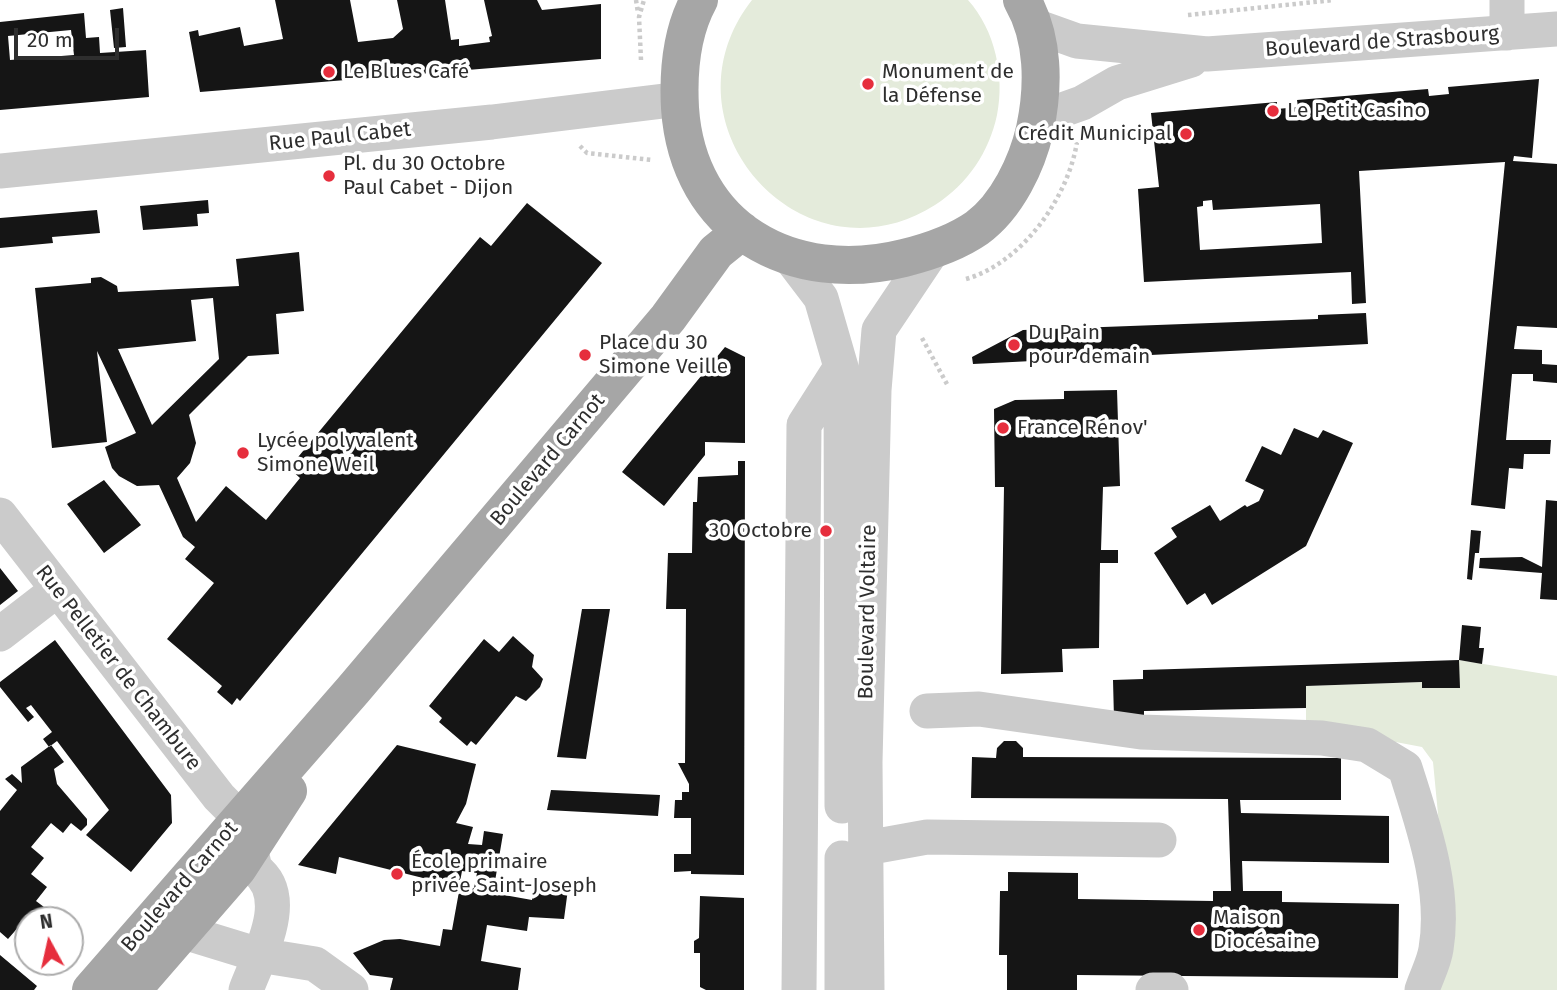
<!DOCTYPE html>
<meta charset="utf-8">
<style>
body{margin:0}
#map{position:relative;width:1557px;height:990px;overflow:hidden;background:#fff;font-family:"Fira Sans",sans-serif}
canvas{display:block}
.north{position:absolute;left:14px;top:906px;width:70px;height:70px;box-sizing:border-box;background:#fff;border:2px solid #ababab;border-radius:50%;rotate:352deg;font-size:19px;font-weight:700;line-height:28px;text-align:center;color:#2e2e2e}
.north::after{content:'';display:block;margin:auto;width:24px;height:32px;background:#e62e3d;clip-path:polygon(50% 0,100% 100%,50% 72%,0 100%)}
.scale{position:absolute;left:14px;top:28px;width:105px;height:32px;box-sizing:border-box;border:4px solid #2e2e2e;border-top:0;padding-left:9px;font-size:21px;line-height:24px;white-space:nowrap;color:#2e2e2e;-webkit-text-stroke:5px #fff;paint-order:stroke}
</style>
<div id="map">
<canvas width="1557" height="990"></canvas>
<div class="north">N</div>
<div class="scale">20 m</div>
</div>
<script>
const context = document.querySelector('canvas').getContext('2d');
context.lineJoin = 'round';
function paint(path, color) { context.fillStyle = color; context.fill(path, 'evenodd'); }
function strokePath(path, color, width, dash) { context.strokeStyle = color; context.lineWidth = width; context.lineCap = dash ? 'butt' : 'round'; context.setLineDash(dash || []); context.stroke(path); }
function write(font, color, halo, rows, align = 'center') {
  context.font = font + ' "Fira Sans",sans-serif'; context.lineWidth = 7; context.setLineDash([]); context.textBaseline = 'middle'; context.strokeStyle = halo; context.fillStyle = color; for (const [text, x, y, turn = 0] of rows) {
    context.save(); context.translate(x, y); context.rotate((+turn || 0) * Math.PI / 180); context.textAlign = isNaN(turn) ? turn : align; if (halo) context.strokeText(text, 0, 0); context.fillText(text, 0, 0); context.restore();
  }
}
paint(new Path2D(`
 M 752,0 L 968,0 C 995,30 1005,76 997,115 C 989,152 968,184 935,205 C 803,289 655,124 752,0 Z
 M 1459,660 L 1557,676 L 1557,990 L 1431,990 L 1451,949 L 1433,762 L 1422,747 L 1306,725 L 1306,686 L 1422,682 L 1423,688 L 1459,688 Z`), '#e4ebdb');
paint(new Path2D(`
 M 275,0 L 350,0 L 358,42 L 393,38 L 403,29 L 397,0 L 445,0 L 451,40 L 459,39 L 459,46 L 490,42 L 489,37 L 492,36 L 484,0 L 537,0 L 542,10 L 601,4 L 601,59 L 200,92 L 189,32 L 198,30 L 199,36 L 240,27 L 244,46 L 283,39 Z
 M 123,8 L 126,47 L 114,48 L 110,10 Z
 M 84,13 L 86,38 L 99,37 L 100,53 L 146,50 L 149,97 L 0,110 L 0,22 ZM 71,30 L 74,55 L 10,60 L 8,36 Z
 M 1539,79 L 1532,158 L 1514,156 L 1513,161 L 1557,164 L 1557,328 L 1517,326 L 1514,349 L 1542,350 L 1542,364 L 1557,365 L 1557,383 L 1533,381 L 1533,374 L 1512,374 L 1506,440 L 1551,440 L 1550,454 L 1524,454 L 1523,469 L 1509,468 L 1505,509 L 1471,505 L 1505,162 L 1359,171 L 1366,303 L 1352,304 L 1351,272 L 1144,282 L 1138,189 L 1159,187 L 1151,113 L 1277,102 L 1277,109 L 1298,107 L 1297,100 L 1428,89 L 1429,96 L 1449,94 L 1448,87 ZM 1212,200 L 1213,210 L 1320,204 L 1322,243 L 1200,250 L 1197,207 L 1203,206 L 1203,201 Z
 M 208,200 L 209,213 L 197,214 L 198,226 L 143,230 L 140,206 Z
 M 527,203 L 602,263 L 240,701 L 237,698 L 232,705 L 217,692 L 222,686 L 167,639 L 214,583 L 185,559 L 195,547 L 183,537 L 159,485 L 137,486 L 119,476 L 112,468 L 105,447 L 136,433 L 97,351 L 107,442 L 52,448 L 35,288 L 91,283 L 91,278 L 101,277 L 117,286 L 118,292 L 239,286 L 236,259 L 299,252 L 304,311 L 276,314 L 279,354 L 248,356 L 189,415 L 196,443 L 190,463 L 177,478 L 196,522 L 226,486 L 266,520 L 300,478 L 289,468 L 480,237 L 491,246 ZM 213,298 L 219,359 L 152,425 L 118,349 L 196,341 L 191,300 Z
 M 97,210 L 100,233 L 52,237 L 53,243 L 0,248 L 0,218 Z
 M 1366,313 L 1368,344 L 973,364 L 972,357 L 1023,330 L 1318,319 L 1318,315 Z
 M 725,347 L 745,357 L 745,443 L 705,442 L 705,455 L 664,506 L 622,472 Z
 M 1117,390 L 1120,486 L 1103,487 L 1101,550 L 1118,550 L 1118,563 L 1100,563 L 1099,648 L 1062,649 L 1063,672 L 1001,674 L 1004,487 L 995,487 L 994,409 L 1015,400 L 1064,399 L 1064,391 Z
 M 1294,428 L 1318,438 L 1323,430 L 1353,443 L 1306,546 L 1212,605 L 1205,593 L 1187,605 L 1154,553 L 1177,537 L 1171,528 L 1210,505 L 1220,521 L 1245,505 L 1247,507 L 1259,501 L 1264,490 L 1245,481 L 1262,446 L 1281,455 Z
 M 738,461 L 745,461 L 744,875 L 691,874 L 691,871 L 674,872 L 674,854 L 691,854 L 691,818 L 674,818 L 675,800 L 682,800 L 682,792 L 689,792 L 689,784 L 678,763 L 685,763 L 686,609 L 666,609 L 668,553 L 692,553 L 693,502 L 697,502 L 698,477 L 738,475 Z
 M 104,480 L 141,525 L 104,553 L 67,504 Z
 M 1546,500 L 1557,501 L 1557,600 L 1540,599 L 1542,573 L 1479,568 L 1480,558 L 1522,557 L 1542,567 Z
 M 1471,530 L 1481,531 L 1479,553 L 1475,553 L 1472,580 L 1467,579 Z
 M 0,568 L 18,591 L 0,605 Z
 M 582,609 L 610,609 L 586,759 L 557,757 Z
 M 1462,625 L 1481,627 L 1479,648 L 1484,648 L 1482,664 L 1459,660 L 1460,688 L 1422,688 L 1422,682 L 1306,686 L 1306,708 L 1144,711 L 1144,719 L 1114,719 L 1113,680 L 1143,679 L 1143,670 L 1459,660 Z
 M 513,636 L 534,655 L 532,667 L 543,679 L 540,687 L 526,701 L 516,696 L 476,745 L 471,741 L 467,746 L 439,722 L 442,718 L 429,706 L 484,639 L 499,652 Z
 M 55,640 L 171,795 L 172,823 L 131,872 L 86,835 L 109,810 L 57,741 L 49,747 L 43,739 L 52,732 L 31,705 L 26,708 L 34,717 L 28,722 L 0,687 L 0,682 Z
 M 1004,741 L 1016,741 L 1023,748 L 1023,757 L 1341,758 L 1341,800 L 1240,800 L 1241,813 L 1389,816 L 1389,863 L 1242,861 L 1243,891 L 1282,891 L 1282,902 L 1399,904 L 1398,978 L 1077,975 L 1077,990 L 1007,990 L 1007,955 L 999,955 L 1000,891 L 1008,891 L 1008,872 L 1078,873 L 1078,899 L 1213,901 L 1213,891 L 1231,891 L 1228,799 L 971,798 L 972,757 L 996,758 L 997,748 Z
 M 51,745 L 64,762 L 54,769 L 57,784 L 87,819 L 87,825 L 81,831 L 71,823 L 63,833 L 51,823 L 31,847 L 44,858 L 31,874 L 47,887 L 36,901 L 44,907 L 33,920 L 28,920 L 26,929 L 21,924 L 8,939 L 0,932 L 0,811 L 17,790 L 5,779 L 12,774 L 22,783 L 21,767 Z
 M 397,745 L 476,764 L 466,804 L 456,823 L 473,827 L 468,844 L 482,845 L 484,831 L 503,834 L 493,893 L 532,900 L 534,887 L 568,889 L 564,919 L 529,917 L 527,931 L 487,925 L 481,961 L 521,968 L 518,990 L 390,990 L 393,978 L 370,975 L 353,953 L 384,940 L 400,939 L 440,946 L 443,929 L 452,930 L 460,886 L 474,888 L 477,873 L 462,871 L 459,887 L 339,857 L 336,874 L 298,865 Z
 M 551,790 L 660,795 L 658,816 L 547,810 Z
 M 700,896 L 744,898 L 744,990 L 706,990 L 700,987 L 700,953 L 694,953 L 694,941 L 699,938 Z
 M 0,955 L 37,986 L 34,990 L 0,990 Z`), '#151515');
strokePath(new Path2D(`
 M 636,0 L 638,13
 M 1188,15 L 1334,0
 M 641,60 L 639,17 L 644,0
 M 580,146 L 587,153 L 652,160
 M 966,279 C 1022,263 1068,198 1077,142
 M 922,338 L 948,386`), '#cbcbcb', 4.5, [3.5, 3.5]);
strokePath(new Path2D(`
 M 1035,26 L 1077,41 L 1207,54 L 1557,29
 M 1507,33 L 1507,0
 M 1037,119 L 1082,103 L 1117,83 L 1191,60
 M 0,171 L 492,122 L 680,99
 M 789,256 L 821,298 L 841,367 L 842,806
 M 0,515 L 219,797 L 240,818
 M 0,634 L 57,590
 M 927,711 L 979,709 L 1141,732 L 1322,738 L 1367,745 L 1405,768 C 1423,825 1446,889 1436,949 C 1434,963 1426,977 1422,990
 M 866,848 L 927,837 L 1159,840
 M 842,858 L 842,990
 M 184,932 L 259,955 L 315,964 L 351,990
 M 246,990 C 259,955 293,897 255,869 L 251,851
 M 799,990 L 804,425 L 841,367
 M 867,990 L 865,762 L 874,390 L 879,330 L 932,251
 M 1153,990 L 1171,990`), '#cbcbcb', 35);
strokePath(new Path2D(`
 M 699,0 C 681,33 678,71 680,108 C 688,229 792,286 904,258 C 928,252 957,242 977,228 C 1007,206 1027,164 1035,129 C 1044,86 1044,38 1022,0
 M 91,990 L 353,690 L 668,318 L 716,252 L 742,231
 M 132,990 L 238,868 L 288,791`), '#a6a6a6', 38);
for (const [x, y, r, color] of [
 [329,72,7,"#e62e3d"],
 [868,84,7,"#e62e3d"],
 [1273,111,7,"#e62e3d"],
 [1186,134,7,"#e62e3d"],
 [329,176,7,"#e62e3d"],
 [1014,345,7,"#e62e3d"],
 [585,355,7,"#e62e3d"],
 [1003,428,7,"#e62e3d"],
 [243,453,7,"#e62e3d"],
 [826,531,7,"#e62e3d"],
 [397,874,7,"#e62e3d"],
 [1199,930,7,"#e62e3d"]
]) { const dot = new Path2D(); dot.arc(x, y, r, 0, 2 * Math.PI); context.fillStyle = color; context.fill(dot); strokePath(dot, '#fff', 2.5); }
write('21px', '#2e2e2e', '#fff', [
 ["Boulevard de Strasbourg",1382,42,-4],
 ["Rue Paul Cabet",340,137,-6],
 ["Boulevard Carnot",548,460,-50],
 ["Boulevard Voltaire",868,612,-89],
 ["Rue Pelletier de Chambure",118,668,52],
 ["Boulevard Carnot",180,887,-49]
]);
write('21px', '#2e2e2e', '#fff', [
 ["Le Blues Café",343,72],
 ["Monument de",882,72],
 ["la Défense",882,96],
 ["Le Petit Casino",1287,111],
 ["Crédit Municipal",1172,134,"right"],
 ["Pl. du 30 Octobre",343,164],
 ["Paul Cabet - Dijon",343,188],
 ["Du Pain",1028,333],
 ["pour demain",1028,357],
 ["Place du 30",599,343],
 ["Simone Veille",599,367],
 ["France Rénov'",1017,428],
 ["Lycée polyvalent",257,441],
 ["Simone Weil",257,465],
 ["30 Octobre",812,531,"right"],
 ["École primaire",411,862],
 ["privée Saint-Joseph",411,886],
 ["Maison",1213,918],
 ["Diocésaine",1213,942]
], 'left');
</script>
